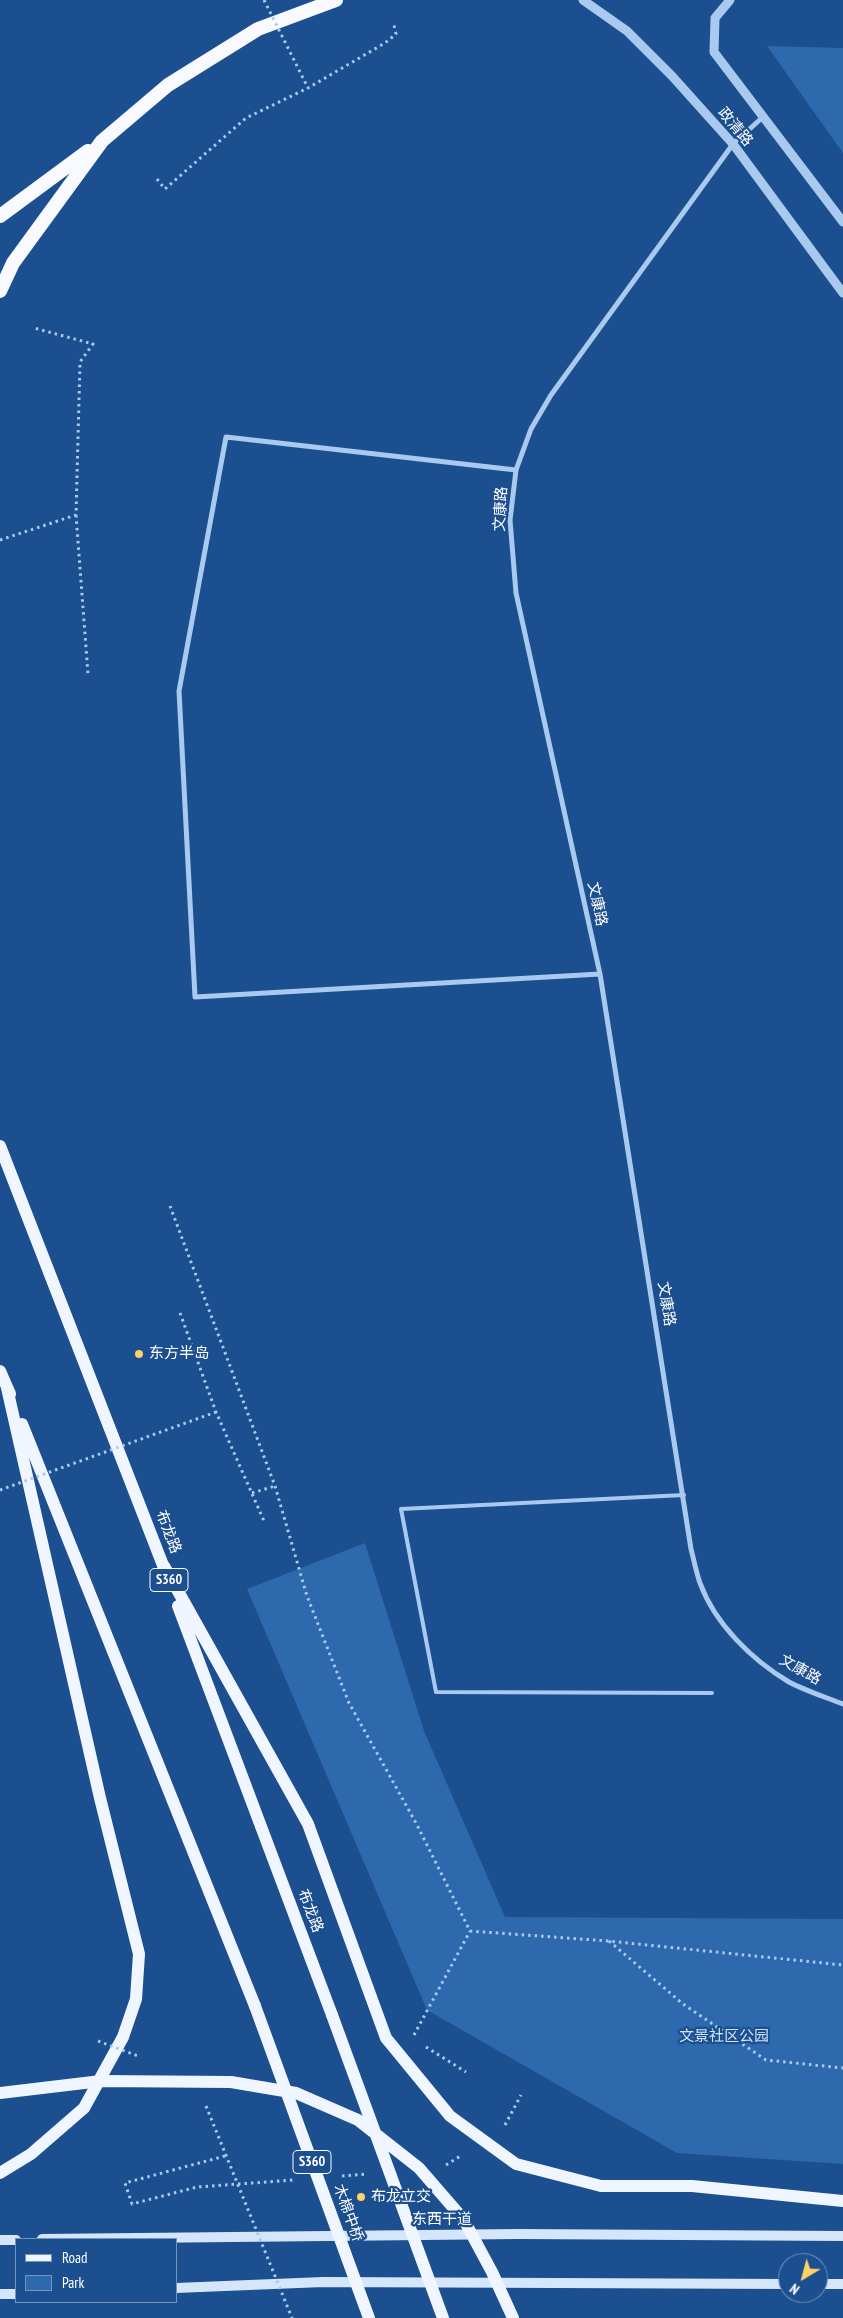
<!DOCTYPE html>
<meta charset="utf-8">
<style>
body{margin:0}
#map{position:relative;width:843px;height:2318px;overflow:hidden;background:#1b4f8f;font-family:"PT Sans Narrow",sans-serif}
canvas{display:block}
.legend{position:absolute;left:15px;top:2238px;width:162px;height:65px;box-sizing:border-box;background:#1b4f8f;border:1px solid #7695bc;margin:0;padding:6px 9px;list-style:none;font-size:15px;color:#fff}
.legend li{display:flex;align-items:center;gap:10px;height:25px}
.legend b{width:25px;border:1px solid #7695bc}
.north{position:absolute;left:778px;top:2253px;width:50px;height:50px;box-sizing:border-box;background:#1b4f8f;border:1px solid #7695bc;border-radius:50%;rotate:217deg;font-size:14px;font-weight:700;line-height:20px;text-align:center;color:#fff}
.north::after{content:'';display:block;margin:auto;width:18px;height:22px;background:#ffd166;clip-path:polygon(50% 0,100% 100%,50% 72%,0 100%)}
</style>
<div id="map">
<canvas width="843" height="2318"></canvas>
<ul class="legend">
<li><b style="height:6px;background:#f0f6ff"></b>Road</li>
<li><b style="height:14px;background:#2e69ad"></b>Park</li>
</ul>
<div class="north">N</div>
</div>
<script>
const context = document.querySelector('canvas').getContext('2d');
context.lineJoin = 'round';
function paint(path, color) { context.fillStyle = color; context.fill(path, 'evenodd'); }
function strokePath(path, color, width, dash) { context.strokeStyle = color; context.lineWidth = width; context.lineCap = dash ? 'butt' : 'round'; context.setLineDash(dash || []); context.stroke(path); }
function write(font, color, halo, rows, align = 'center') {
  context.font = font + ' "PT Sans Narrow","Noto Sans SC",sans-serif'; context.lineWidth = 4.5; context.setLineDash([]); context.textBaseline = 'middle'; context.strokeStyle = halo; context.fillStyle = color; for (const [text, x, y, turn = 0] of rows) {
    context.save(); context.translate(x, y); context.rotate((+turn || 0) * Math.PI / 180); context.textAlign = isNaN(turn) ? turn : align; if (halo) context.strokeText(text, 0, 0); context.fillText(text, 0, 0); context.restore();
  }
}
paint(new Path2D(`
 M 767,46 L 843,48 L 843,153 Z
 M 365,1543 L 424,1731 L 505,1917 L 843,1919 L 843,2164 L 677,2153 L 427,2010 L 247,1589 Z`), '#2e69ad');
strokePath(new Path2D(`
 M 157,179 L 165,189 L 246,118 L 308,88 L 385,43 L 396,34 L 394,25
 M 76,515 L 88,674
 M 0,540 L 76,515 L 80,362 L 93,344 L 34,328
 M 170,1206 L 275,1486 L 307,1596 L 349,1703 L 416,1823 L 470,1931 L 608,1941 L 843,1965
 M 180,1313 L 216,1412 L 264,1521
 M 252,1493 L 275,1486
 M 609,1941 L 683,2004 L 766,2060 L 843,2068
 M 414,2035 L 470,1931
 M 426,2047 L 466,2072
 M 505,2125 L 521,2095
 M 225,2156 L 125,2183 L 132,2204 L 197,2187 L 294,2180
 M 446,2165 L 462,2155
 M 342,2176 L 366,2174`), '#a9c9ee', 3, [2.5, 4]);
strokePath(new Path2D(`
 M 684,1495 L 401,1509 L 436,1692 L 712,1693`), '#a9c9ee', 4);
strokePath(new Path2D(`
 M 764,116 L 733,144 L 551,395 L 531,429 L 516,470 L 510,520 L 516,593 L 600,974 L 691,1549 C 694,1560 696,1572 700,1583 C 715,1624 752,1660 789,1682 C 806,1691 825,1697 843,1704
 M 516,470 L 226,437 L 179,691 L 195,997 L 600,974`), '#a9c9ee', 5);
strokePath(new Path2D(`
 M 583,0 L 627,31 L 672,76 L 733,144 L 843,293
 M 730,0 L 715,18 L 714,52 L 843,222`), '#a9c9ee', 9);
strokePath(new Path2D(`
 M 42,2239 L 519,2234 L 843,2236
 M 0,2240 L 16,2240
 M 818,2284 L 843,2284
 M 176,2288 L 323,2282 L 788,2284
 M 0,2294 L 16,2294`), '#d6e6fa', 10);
strokePath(new Path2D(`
 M 0,1146 L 166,1573
 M 0,1371 L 10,1394
 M 22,1424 L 255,2006
 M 164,1566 L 308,1824 L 386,2038 L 450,2116 L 516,2164 L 601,2186 L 692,2186 L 843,2201
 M 178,1606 L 332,2015
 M 0,2173 L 31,2154 L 84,2108 L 123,2037 L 136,1999 L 139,1954 L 100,1798 L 7,1388`), '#f0f6ff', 12);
strokePath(new Path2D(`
 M 0,216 L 88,151
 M 0,291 L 13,263 L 102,141 L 168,85 L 258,29 L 336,0`), '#f8faff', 14);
strokePath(new Path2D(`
 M 264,0 L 308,88
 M 0,1490 L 216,1412
 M 98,2041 L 138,2056
 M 206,2106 L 292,2318`), '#a9c9ee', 3, [2.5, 4]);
strokePath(new Path2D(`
 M 255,2006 L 369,2318
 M 332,2015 L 443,2318
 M 0,2093 L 101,2081 L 231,2082 L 296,2093 L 358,2120 L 419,2168 L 464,2220 L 492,2272 L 513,2318`), '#f0f6ff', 12);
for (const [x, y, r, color] of [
 [139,1354,5,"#ffd166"],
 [361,2197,5,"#ffd166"]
]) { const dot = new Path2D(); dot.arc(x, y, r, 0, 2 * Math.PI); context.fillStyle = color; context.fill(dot); strokePath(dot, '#1b4f8f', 2); }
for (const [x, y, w] of [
 [169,1580,38],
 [312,2162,38]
]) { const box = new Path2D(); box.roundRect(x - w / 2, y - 11.5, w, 23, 4); context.fillStyle = '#1b4f8f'; context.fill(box); strokePath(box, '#fff', 1); }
write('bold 14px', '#fff', null, [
 ["S360",169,1580],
 ["S360",312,2162]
]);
write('15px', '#fff', '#1b4f8f', [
 ["政清路",735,127,50],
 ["文康路",501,509,-87],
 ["文康路",597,904,78],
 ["文康路",666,1304,81],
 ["布龙路",168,1532,69],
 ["文康路",800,1670,29],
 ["布龙路",310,1911,69],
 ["木棉中桥",348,2213,70],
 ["东西干道",442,2220]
]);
write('15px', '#fff', '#1b4f8f', [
 ["东方半岛",149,1354],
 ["布龙立交",371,2197]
], 'left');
write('15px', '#cfe3fa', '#1b4f8f', [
 ["文景社区公园",724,2037]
]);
</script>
